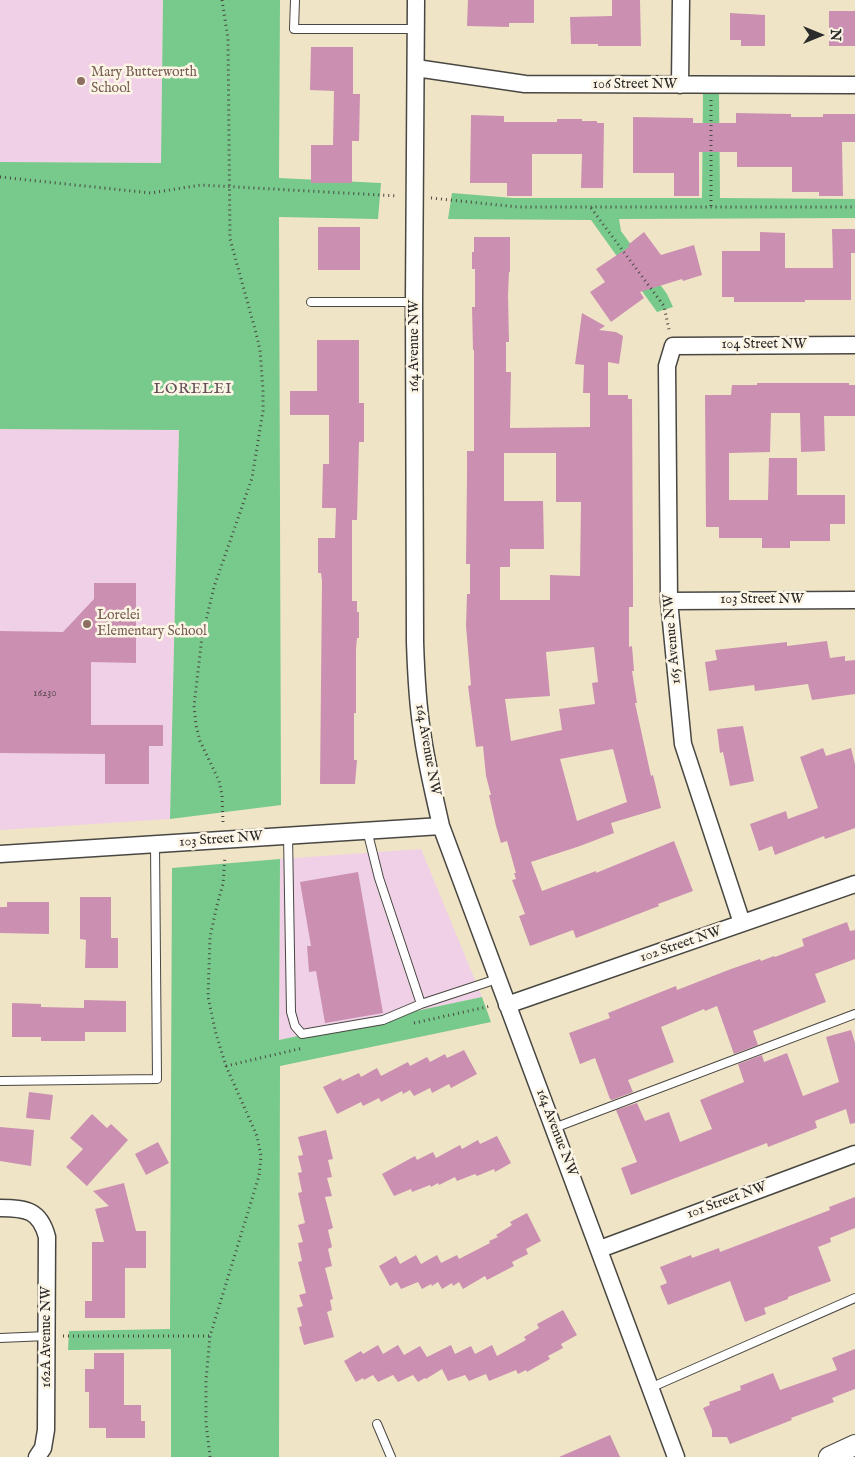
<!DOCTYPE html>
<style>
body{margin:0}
#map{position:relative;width:855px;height:1457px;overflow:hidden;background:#f0e4c6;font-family:"IM FELL English",serif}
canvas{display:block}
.north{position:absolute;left:795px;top:10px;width:50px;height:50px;-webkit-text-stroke:4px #fcf5e5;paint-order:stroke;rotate:90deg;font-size:14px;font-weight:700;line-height:20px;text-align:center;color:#2b2b2b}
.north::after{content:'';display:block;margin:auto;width:18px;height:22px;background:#2b2b2b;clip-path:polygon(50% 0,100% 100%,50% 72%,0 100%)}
</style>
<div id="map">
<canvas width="855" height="1457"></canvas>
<div class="north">N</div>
</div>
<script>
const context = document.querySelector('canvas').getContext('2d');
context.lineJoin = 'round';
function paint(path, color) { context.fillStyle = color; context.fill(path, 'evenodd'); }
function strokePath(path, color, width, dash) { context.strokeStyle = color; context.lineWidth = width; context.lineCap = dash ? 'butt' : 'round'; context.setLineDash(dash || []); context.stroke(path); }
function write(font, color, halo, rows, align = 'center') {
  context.font = font + ' "IM FELL English",serif'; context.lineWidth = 5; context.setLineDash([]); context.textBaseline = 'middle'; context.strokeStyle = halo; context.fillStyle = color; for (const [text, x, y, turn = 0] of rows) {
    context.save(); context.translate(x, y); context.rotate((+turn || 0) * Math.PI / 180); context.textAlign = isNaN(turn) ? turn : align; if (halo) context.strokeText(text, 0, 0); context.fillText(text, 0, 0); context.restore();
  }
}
paint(new Path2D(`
 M 0,0 L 163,0 L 161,163 L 0,162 Z
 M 0,429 L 179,430 L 170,819 L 0,830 Z
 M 421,849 L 482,997 L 279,1040 L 280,859 Z`), '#efd0e6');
paint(new Path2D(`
 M 163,0 L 280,0 L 279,178 L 381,183 L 378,219 L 279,217 L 281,805 L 170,819 L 179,430 L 0,429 L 0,162 L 161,163 Z
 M 703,93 L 719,93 L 720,198 L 855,199 L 855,218 L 619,219 L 621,231 L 667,294 L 673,307 L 657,312 L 591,220 L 448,219 L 452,193 L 513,198 L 702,198 Z
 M 280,859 L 279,1040 L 482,997 L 491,1022 L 280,1066 L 279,1457 L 171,1457 L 171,1349 L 68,1350 L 69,1331 L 170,1329 L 172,868 Z`), '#77c98c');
paint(new Path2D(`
 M 468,0 L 534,0 L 534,23 L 509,23 L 509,27 L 467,26 Z
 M 612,0 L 640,0 L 641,46 L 598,46 L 598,44 L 571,44 L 570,17 L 612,16 Z
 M 829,11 L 855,11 L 855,46 L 829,46 Z
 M 730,13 L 765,15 L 765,46 L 741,46 L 741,40 L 730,40 Z
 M 311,47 L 353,47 L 353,94 L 360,94 L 359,141 L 352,141 L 352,183 L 311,183 L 311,145 L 333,145 L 334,91 L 310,90 Z
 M 736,113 L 791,114 L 791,117 L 823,117 L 823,114 L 855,114 L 855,142 L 842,142 L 843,196 L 819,196 L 819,192 L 792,192 L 792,167 L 737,167 L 737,152 L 699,152 L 699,196 L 674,196 L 674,173 L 633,173 L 633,117 L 693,118 L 693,123 L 736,123 Z
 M 471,115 L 504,116 L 504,122 L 557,122 L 557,119 L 582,119 L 582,121 L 597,121 L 597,123 L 604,123 L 603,188 L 581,188 L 582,154 L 532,154 L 532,196 L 507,196 L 507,183 L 470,183 Z
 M 318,227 L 360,227 L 360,270 L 318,270 Z
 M 832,229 L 855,229 L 855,253 L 851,253 L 851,300 L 805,300 L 805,302 L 734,302 L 734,297 L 722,297 L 722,251 L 760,251 L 760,232 L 785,233 L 785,268 L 833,268 Z
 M 644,232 L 661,255 L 694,245 L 702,275 L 683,281 L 682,279 L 640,292 L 644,298 L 611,322 L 590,292 L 605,282 L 596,269 L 629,247 L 628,245 Z
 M 474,237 L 510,237 L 510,272 L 509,272 L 508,295 L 509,342 L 506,342 L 506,372 L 511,372 L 510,428 L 590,427 L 590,393 L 583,393 L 584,365 L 575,364 L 582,313 L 605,326 L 599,330 L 616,332 L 623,336 L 619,364 L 608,362 L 608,395 L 628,395 L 628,399 L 632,399 L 633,582 L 633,607 L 629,607 L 629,647 L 632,646 L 634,671 L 632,671 L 637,703 L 635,703 L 651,776 L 653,775 L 661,808 L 611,823 L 614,833 L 580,846 L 531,862 L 542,891 L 596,871 L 596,873 L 674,841 L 693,891 L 658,904 L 659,906 L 576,938 L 573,930 L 530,946 L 519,916 L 525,914 L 512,880 L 516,879 L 514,873 L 516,873 L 507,841 L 501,843 L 496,826 L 489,795 L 491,795 L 486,776 L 483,746 L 476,747 L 468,686 L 471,685 L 466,626 L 467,594 L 470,594 L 470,564 L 466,564 L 467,474 L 467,451 L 474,451 L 474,350 L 473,350 L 472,307 L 475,307 L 475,269 L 472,269 L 472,252 L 474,252 ZM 504,453 L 556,453 L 556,502 L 581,502 L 580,576 L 550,575 L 550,600 L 500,600 L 500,567 L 510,567 L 510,549 L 544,549 L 543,501 L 504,501 ZM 594,647 L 598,682 L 592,683 L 595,704 L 559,709 L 562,730 L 511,741 L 505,699 L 550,696 L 546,652 ZM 613,749 L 627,802 L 577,821 L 560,759 Z
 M 317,340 L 359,340 L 359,403 L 364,403 L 364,442 L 359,442 L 357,520 L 352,520 L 352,601 L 357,601 L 357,612 L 359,612 L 359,638 L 357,638 L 356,649 L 356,713 L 354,713 L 354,760 L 357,760 L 355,784 L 320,784 L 322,581 L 321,573 L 318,573 L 318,538 L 335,538 L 336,508 L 322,508 L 323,464 L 329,464 L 329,415 L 290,415 L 290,391 L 317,391 Z
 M 757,383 L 849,383 L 849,385 L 855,385 L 855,416 L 824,416 L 825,451 L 801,452 L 800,413 L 771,413 L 770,452 L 729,453 L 729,500 L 768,500 L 769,458 L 797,458 L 797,495 L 845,495 L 845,524 L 830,524 L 830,541 L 790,541 L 790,548 L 762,548 L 762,538 L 719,538 L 719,527 L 706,527 L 705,395 L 731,395 L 732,385 L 757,385 Z
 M 94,583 L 136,583 L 136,663 L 91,662 L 91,725 L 163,725 L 163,746 L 149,746 L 149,784 L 105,784 L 105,754 L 0,753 L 0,631 L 63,632 L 94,599 Z
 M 827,641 L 830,658 L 845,656 L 845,661 L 855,660 L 855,694 L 812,700 L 808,684 L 755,691 L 754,685 L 709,691 L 705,662 L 717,660 L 715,650 L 787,642 L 787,646 Z
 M 743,726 L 754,781 L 730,786 L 723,752 L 720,753 L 717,729 Z
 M 823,748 L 826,756 L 851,748 L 855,764 L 855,828 L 825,839 L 824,836 L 775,855 L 772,846 L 759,851 L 750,824 L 786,811 L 788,819 L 818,808 L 800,757 Z
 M 358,872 L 383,1013 L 325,1023 L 316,971 L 309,972 L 307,946 L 311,946 L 300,882 Z
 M 80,897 L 111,897 L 111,938 L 118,938 L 118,968 L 85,968 L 86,940 L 80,939 Z
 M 7,902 L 49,902 L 49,934 L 0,933 L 0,907 L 7,907 Z
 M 847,922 L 850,931 L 855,930 L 855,959 L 815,974 L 826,1002 L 753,1031 L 758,1045 L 734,1054 L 717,1006 L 705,1011 L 704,1009 L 661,1027 L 674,1062 L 628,1080 L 633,1092 L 612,1100 L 610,1099 L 595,1058 L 580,1064 L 569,1033 L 610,1018 L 608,1013 L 676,986 L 677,990 L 731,969 L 760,959 L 761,961 L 774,956 L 775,957 L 804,946 L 802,939 Z
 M 84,1000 L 126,1001 L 126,1032 L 85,1032 L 85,1041 L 41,1041 L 41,1037 L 12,1037 L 12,1003 L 41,1004 L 41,1007 L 84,1008 Z
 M 851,1030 L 855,1043 L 855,1123 L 850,1124 L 846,1109 L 815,1121 L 817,1128 L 768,1147 L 767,1143 L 631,1195 L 621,1168 L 637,1162 L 616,1110 L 637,1103 L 645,1121 L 669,1112 L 680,1142 L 712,1129 L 700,1100 L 744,1082 L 738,1064 L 762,1055 L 764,1062 L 787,1053 L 803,1096 L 839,1082 L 826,1037 Z
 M 464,1050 L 477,1074 L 451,1088 L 449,1084 L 432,1093 L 430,1088 L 414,1096 L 410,1090 L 403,1094 L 402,1091 L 381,1102 L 379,1098 L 363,1106 L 361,1102 L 337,1114 L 323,1087 L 341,1078 L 342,1081 L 359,1073 L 361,1077 L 377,1068 L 381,1076 L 408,1062 L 410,1066 L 427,1057 L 430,1062 L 445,1054 L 447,1058 Z
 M 29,1092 L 53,1095 L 50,1120 L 26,1118 Z
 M 92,1114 L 107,1128 L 111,1124 L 128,1140 L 87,1186 L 66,1167 L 83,1149 L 70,1138 Z
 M 0,1127 L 34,1130 L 31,1166 L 0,1161 Z
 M 326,1130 L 333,1159 L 328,1160 L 332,1177 L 327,1178 L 332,1196 L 325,1197 L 333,1228 L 328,1230 L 332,1247 L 328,1249 L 332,1266 L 325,1268 L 333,1299 L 330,1300 L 332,1310 L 327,1312 L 334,1337 L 304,1345 L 299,1327 L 302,1326 L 297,1308 L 303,1306 L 299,1295 L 306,1293 L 298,1262 L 302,1261 L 298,1243 L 303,1242 L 298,1225 L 305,1223 L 298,1193 L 302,1192 L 298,1173 L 302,1172 L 298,1156 L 303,1155 L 298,1137 Z
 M 497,1136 L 511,1163 L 495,1172 L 494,1169 L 477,1176 L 475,1174 L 457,1181 L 455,1177 L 439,1185 L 438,1183 L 431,1187 L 430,1185 L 412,1192 L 411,1189 L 394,1196 L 382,1174 L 415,1156 L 417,1160 L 433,1152 L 436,1158 L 460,1145 L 462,1149 L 478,1140 L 480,1144 Z
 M 158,1142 L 169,1163 L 146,1175 L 135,1154 Z
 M 124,1183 L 136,1231 L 146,1231 L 146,1268 L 125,1268 L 125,1318 L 85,1318 L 85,1301 L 92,1301 L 92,1242 L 104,1242 L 95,1209 L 109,1206 L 93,1191 Z
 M 855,1197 L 855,1228 L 830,1238 L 831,1242 L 818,1247 L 831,1281 L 788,1297 L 788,1299 L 764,1308 L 766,1314 L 745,1322 L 730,1281 L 668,1305 L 660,1286 L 667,1283 L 660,1267 L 691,1255 L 692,1258 L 719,1248 L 720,1252 L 830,1210 L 829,1207 Z
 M 527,1213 L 541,1241 L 526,1249 L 528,1254 L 512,1262 L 514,1266 L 487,1280 L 485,1276 L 463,1289 L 459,1282 L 453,1286 L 452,1283 L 442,1289 L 438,1282 L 432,1286 L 431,1284 L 422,1289 L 418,1282 L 401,1289 L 397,1282 L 390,1286 L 379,1266 L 396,1256 L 400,1264 L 416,1255 L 421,1264 L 437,1255 L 441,1263 L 457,1255 L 459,1259 L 490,1243 L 489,1241 L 498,1237 L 496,1235 L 512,1225 L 510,1222 Z
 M 563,1310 L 577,1335 L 561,1344 L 563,1348 L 548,1356 L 550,1359 L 527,1372 L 526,1370 L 518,1374 L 516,1370 L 489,1381 L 486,1374 L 469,1381 L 465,1375 L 448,1381 L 442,1369 L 426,1379 L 425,1378 L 418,1382 L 413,1375 L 398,1382 L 393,1375 L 378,1382 L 373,1375 L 364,1380 L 363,1378 L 356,1382 L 344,1361 L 361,1351 L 363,1354 L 378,1345 L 383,1354 L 398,1345 L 404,1355 L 420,1346 L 427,1357 L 451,1345 L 455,1354 L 471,1346 L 475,1354 L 492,1345 L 497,1356 L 526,1340 L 524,1337 L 539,1328 L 537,1324 Z
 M 855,1349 L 855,1389 L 832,1398 L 834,1402 L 791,1418 L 792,1420 L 730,1444 L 727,1437 L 712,1437 L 712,1430 L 703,1408 L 710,1405 L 709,1402 L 741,1390 L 740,1386 L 773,1373 L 780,1390 L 837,1370 L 832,1358 Z
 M 94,1353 L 124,1353 L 124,1405 L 141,1405 L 141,1421 L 145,1421 L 145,1438 L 106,1438 L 106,1428 L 89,1428 L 89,1392 L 85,1392 L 85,1369 L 94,1369 Z
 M 610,1435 L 620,1457 L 559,1457 Z`), '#cb90b1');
const service = new Path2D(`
 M 295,0 L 294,29 L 416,29
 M 311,302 L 414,302
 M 367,830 L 379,878 L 421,1004 L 497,979
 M 288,835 L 291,1012 L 295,1026 L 302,1034 L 383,1020 L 421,1004
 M 0,1081 L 157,1079 L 155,844
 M 554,1128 L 855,1014
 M 0,1338 L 47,1336
 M 650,1388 L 855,1298
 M 377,1424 L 391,1457`);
const minor = new Path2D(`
 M 416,0 L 414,302 L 415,642 C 416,672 417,701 422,731 C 426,763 434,794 441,826 L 676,1457
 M 416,68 L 525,84 L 855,85
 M 680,85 L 681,0
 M 669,601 L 855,600
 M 0,854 L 441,826
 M 742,923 L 683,744 L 669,601 L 667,366 L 673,346 L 855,345
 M 507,1005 L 855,884
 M 0,1208 C 26,1208 40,1210 47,1237 L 46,1430 L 43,1448 L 37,1457
 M 600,1249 L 855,1154`);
const tertiary = new Path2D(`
 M 829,1457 L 855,1445`);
strokePath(service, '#494742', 10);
strokePath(minor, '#494742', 19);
strokePath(tertiary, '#494742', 22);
strokePath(new Path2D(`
 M 222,0 L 228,39 L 230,239 L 256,333 L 260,350 L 263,390 L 263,411 L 252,478 L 214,587 L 202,637 L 194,706 L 196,725 L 200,741 L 219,781 L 222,795 L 223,823
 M 711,100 L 711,208
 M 0,177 L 151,193 L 201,185 L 398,196
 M 431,198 L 518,207 L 855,207
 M 591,208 L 664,306 L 669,330
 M 414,1023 L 491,1006
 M 226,1066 L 303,1048
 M 63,1336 L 210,1336
 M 210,1457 L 206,1423 L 206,1380 L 210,1336 L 259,1176 L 261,1156 L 257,1136 L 226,1066 L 216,1034 L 208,997 L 210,937 L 217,905 L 223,884 L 225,856`), '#494742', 3, [1, 4]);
strokePath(service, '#fff', 8);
strokePath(minor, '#fff', 16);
strokePath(tertiary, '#fff', 20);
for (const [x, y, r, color] of [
 [81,81,5,"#8d6e63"],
 [87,624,5,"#8d6e63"]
]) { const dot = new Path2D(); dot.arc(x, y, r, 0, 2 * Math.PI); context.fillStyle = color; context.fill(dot); strokePath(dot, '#fcf5e5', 2); }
write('11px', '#53444c', null, [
 ["16230",45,694]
]);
write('14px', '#785e54', '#fcf5e5', [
 ["Mary Butterworth",91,73],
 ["School",91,89],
 ["Lorelei",97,616],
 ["Elementary School",97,632]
], 'left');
write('14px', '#2b2b2b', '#fcf5e5', [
 ["106 Street NW",635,85],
 ["104 Street NW",764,345],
 ["164 Avenue NW",415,346,-90],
 ["103 Street NW",762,600],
 ["165 Avenue NW",673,639,-95],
 ["164 Avenue NW",427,750,80],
 ["103 Street NW",221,840,-4],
 ["102 Street NW",681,945,-19],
 ["164 Avenue NW",556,1133,69],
 ["101 Street NW",727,1201,-20],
 ["162A Avenue NW",47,1337,-90]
]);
context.letterSpacing = '1px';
write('15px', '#634e5a', '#fcf5e5', [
 ["LORELEI",193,390]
]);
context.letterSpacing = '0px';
</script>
